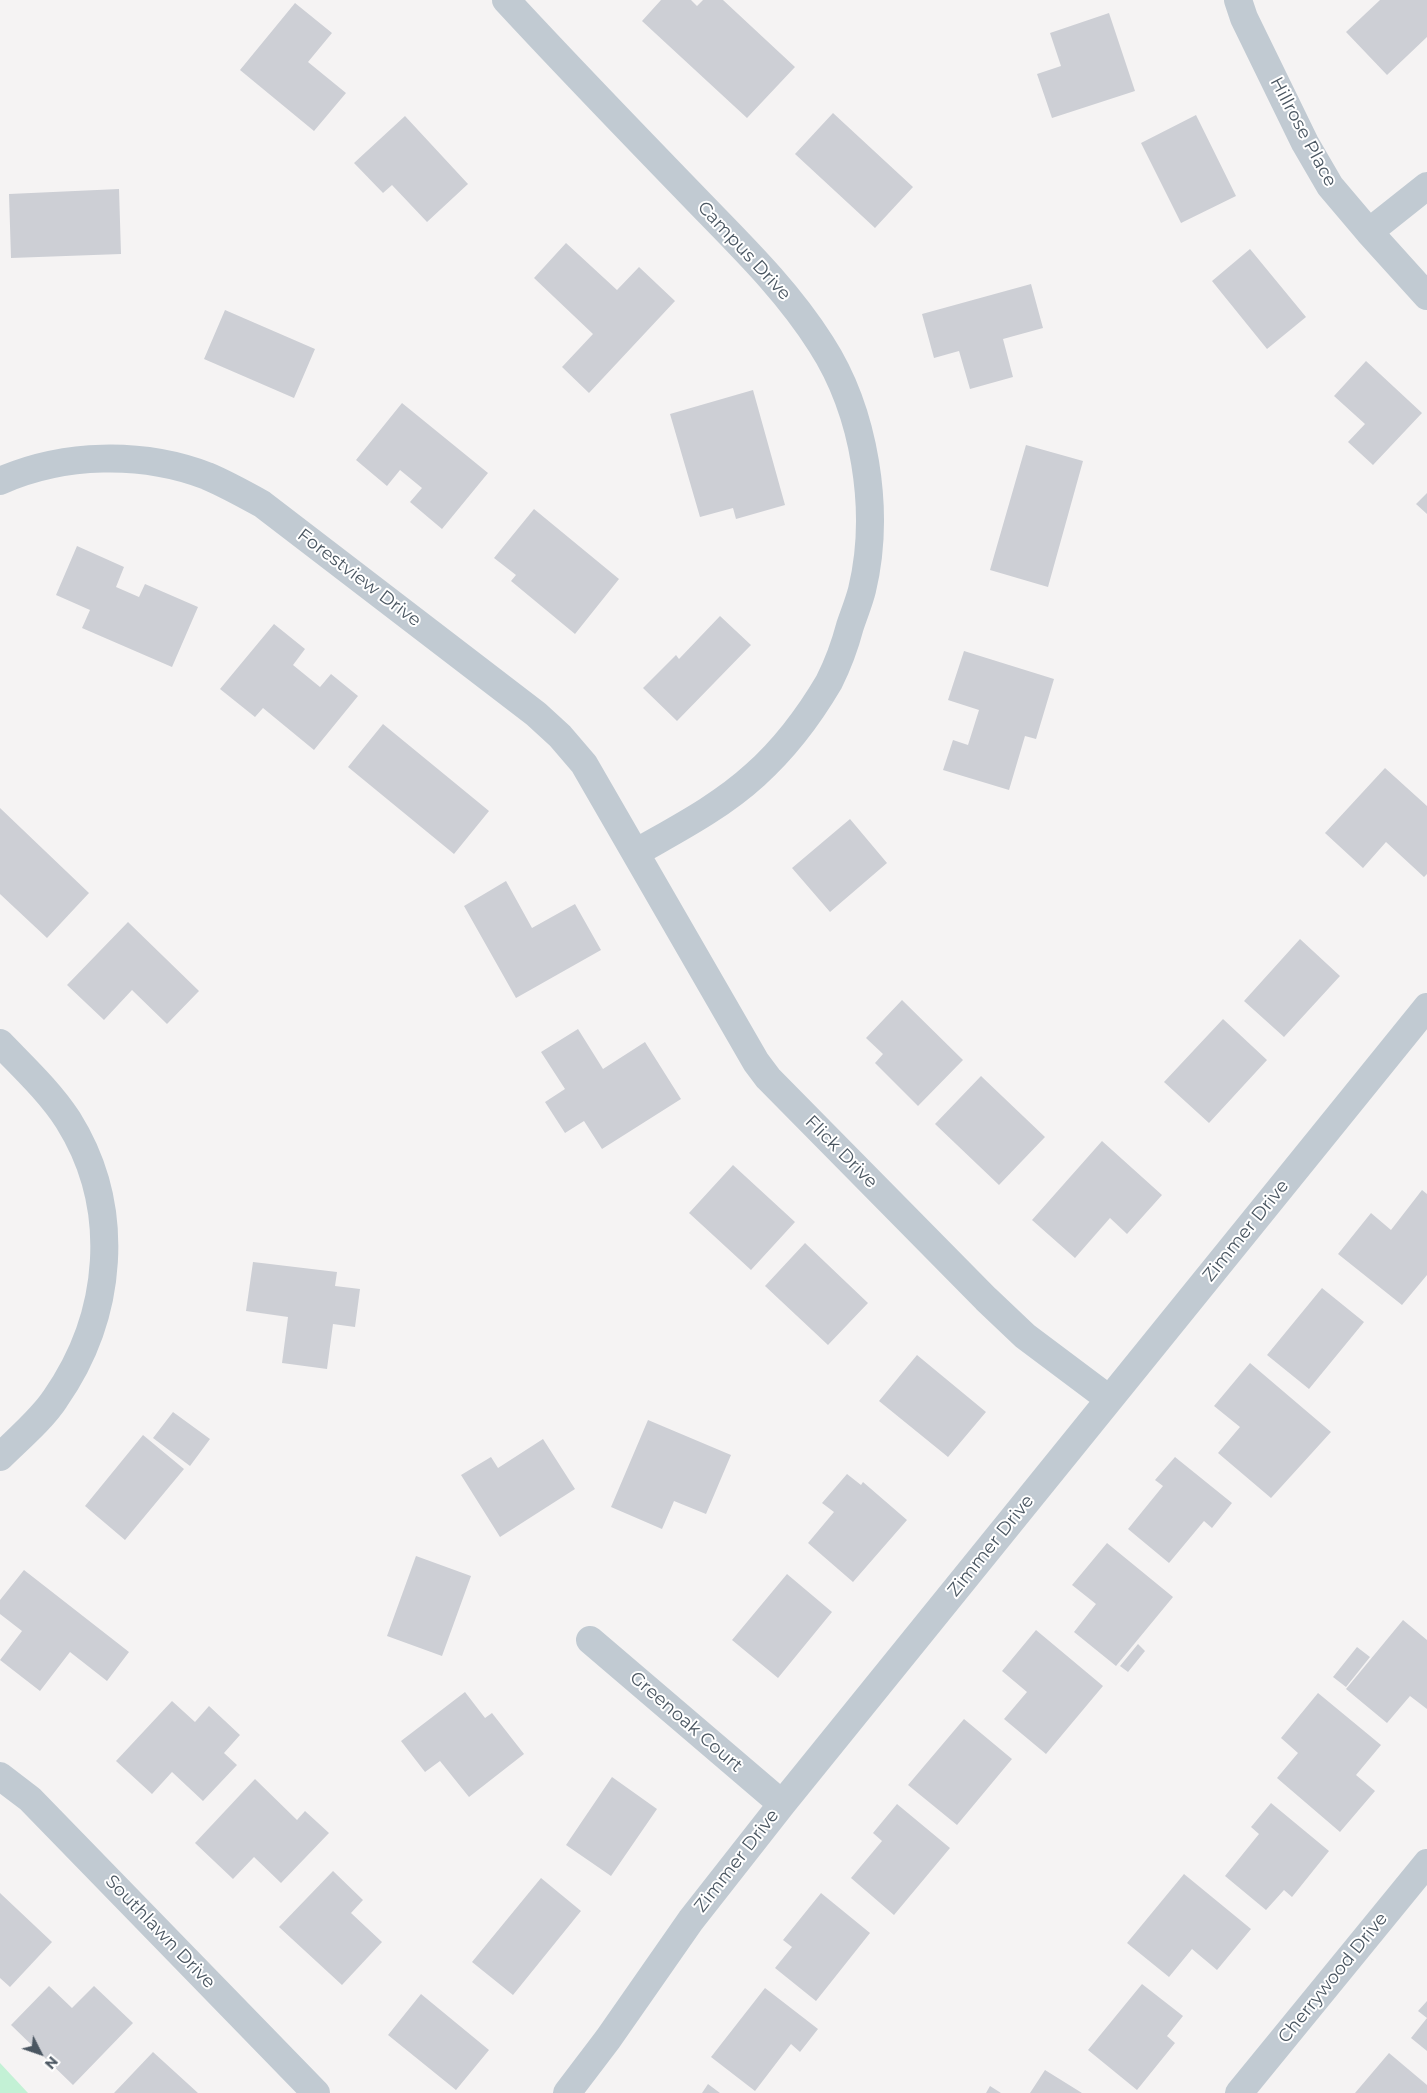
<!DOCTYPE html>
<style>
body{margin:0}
#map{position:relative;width:1427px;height:2093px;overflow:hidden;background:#f5f3f3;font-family:Montserrat,sans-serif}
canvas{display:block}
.north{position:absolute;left:15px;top:2028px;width:50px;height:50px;-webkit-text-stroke:4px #fff;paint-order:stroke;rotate:131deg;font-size:14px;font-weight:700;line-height:20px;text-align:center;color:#4a5661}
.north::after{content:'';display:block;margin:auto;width:18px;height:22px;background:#4a5661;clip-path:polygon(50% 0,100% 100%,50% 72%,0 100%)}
</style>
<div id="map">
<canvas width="1427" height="2093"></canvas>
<div class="north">N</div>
</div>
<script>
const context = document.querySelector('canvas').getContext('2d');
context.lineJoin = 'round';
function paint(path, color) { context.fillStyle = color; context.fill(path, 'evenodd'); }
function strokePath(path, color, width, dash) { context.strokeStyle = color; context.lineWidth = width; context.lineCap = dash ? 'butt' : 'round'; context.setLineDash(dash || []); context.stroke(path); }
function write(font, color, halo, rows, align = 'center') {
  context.font = font + ' Montserrat,sans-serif'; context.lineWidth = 4; context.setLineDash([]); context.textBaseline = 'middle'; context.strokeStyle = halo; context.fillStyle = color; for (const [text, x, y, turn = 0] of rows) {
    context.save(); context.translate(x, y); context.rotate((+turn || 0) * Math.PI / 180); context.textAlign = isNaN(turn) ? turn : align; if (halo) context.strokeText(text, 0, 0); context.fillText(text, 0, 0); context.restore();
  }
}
paint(new Path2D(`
 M 0,2063 L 28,2093 L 0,2093 Z`), '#c3f1d5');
paint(new Path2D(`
 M 661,0 L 691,0 L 697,6 L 703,0 L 723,0 L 795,67 L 747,118 L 642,21 Z
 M 1380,0 L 1427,0 L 1427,37 L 1387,75 L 1346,32 Z
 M 295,3 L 332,33 L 308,62 L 346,93 L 314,131 L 240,70 Z
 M 1109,13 L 1135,91 L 1052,118 L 1037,74 L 1061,66 L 1050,33 Z
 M 833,113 L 913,187 L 875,228 L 795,154 Z
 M 1196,115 L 1236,196 L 1181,223 L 1141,143 Z
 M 405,116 L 468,184 L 427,222 L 392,185 L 383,193 L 354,163 Z
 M 119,189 L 121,254 L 11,258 L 9,194 Z
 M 566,243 L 617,290 L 639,267 L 675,301 L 589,393 L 562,367 L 593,334 L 534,278 Z
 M 1250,249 L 1306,317 L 1267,349 L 1212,281 Z
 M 1031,284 L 1043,328 L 1003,339 L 1013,377 L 970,389 L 959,351 L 934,358 L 922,314 Z
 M 225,310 L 315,349 L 294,398 L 204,359 Z
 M 1366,361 L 1422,413 L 1373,465 L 1348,442 L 1365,424 L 1334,396 Z
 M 753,390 L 785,505 L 736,519 L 733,508 L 700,517 L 670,414 Z
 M 402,403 L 488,473 L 442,529 L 410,502 L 422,488 L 400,470 L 387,486 L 356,460 Z
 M 1026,445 L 1083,461 L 1048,587 L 990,570 Z
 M 1427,493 L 1427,514 L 1416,504 Z
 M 534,509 L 619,579 L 575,634 L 511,581 L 516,575 L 494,558 Z
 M 77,546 L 124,567 L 116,587 L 139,597 L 145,584 L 198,607 L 172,667 L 82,628 L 90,610 L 56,595 Z
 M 720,616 L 751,645 L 677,721 L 643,688 L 676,655 L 679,659 Z
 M 274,624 L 305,649 L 293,665 L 320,687 L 331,674 L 358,696 L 314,750 L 263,708 L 255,717 L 220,689 Z
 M 964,651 L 1054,679 L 1036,739 L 1025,736 L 1009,790 L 943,770 L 953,740 L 968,745 L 979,710 L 948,700 Z
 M 383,724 L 489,811 L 454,854 L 348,767 Z
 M 1385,768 L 1427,806 L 1427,874 L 1424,877 L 1386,842 L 1363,868 L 1325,833 Z
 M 0,808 L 89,893 L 47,938 L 0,894 Z
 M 850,819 L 887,863 L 830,912 L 792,868 Z
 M 506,881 L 532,928 L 575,904 L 601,950 L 516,998 L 464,906 Z
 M 128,922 L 199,991 L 167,1024 L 132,990 L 104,1020 L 67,985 Z
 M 1300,939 L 1340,976 L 1284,1037 L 1244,1001 Z
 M 902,1000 L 963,1060 L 918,1106 L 875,1063 L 883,1054 L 866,1038 Z
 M 1223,1019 L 1267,1060 L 1209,1123 L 1164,1082 Z
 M 578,1029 L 603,1069 L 645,1042 L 681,1099 L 602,1149 L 584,1121 L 565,1133 L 545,1102 L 565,1089 L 541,1052 Z
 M 981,1076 L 1045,1137 L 999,1185 L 935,1124 Z
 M 1102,1141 L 1162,1195 L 1127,1234 L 1110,1218 L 1075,1258 L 1032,1220 Z
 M 733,1165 L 795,1222 L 751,1270 L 689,1213 Z
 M 1422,1190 L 1427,1194 L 1427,1275 L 1402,1305 L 1338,1254 L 1371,1213 L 1391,1230 Z
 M 805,1243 L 868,1303 L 828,1345 L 765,1286 Z
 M 253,1262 L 337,1272 L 335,1286 L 360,1289 L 355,1327 L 333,1324 L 327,1369 L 282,1363 L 288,1317 L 246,1311 Z
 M 1322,1288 L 1364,1322 L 1309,1389 L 1267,1355 Z
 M 917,1355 L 986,1412 L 948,1457 L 879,1401 Z
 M 1250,1363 L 1331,1432 L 1271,1498 L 1218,1453 L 1240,1427 L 1214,1406 Z
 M 173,1412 L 210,1439 L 190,1466 L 153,1438 Z
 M 648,1420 L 731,1455 L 706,1514 L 674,1501 L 662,1529 L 611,1507 Z
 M 143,1435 L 184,1469 L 125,1540 L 85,1506 Z
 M 543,1439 L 575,1489 L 500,1537 L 461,1475 L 491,1457 L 498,1468 Z
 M 1175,1457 L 1232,1503 L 1212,1528 L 1204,1521 L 1169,1563 L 1128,1529 L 1163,1486 L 1155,1480 Z
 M 847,1474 L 861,1485 L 863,1482 L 907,1520 L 853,1582 L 808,1543 L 834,1512 L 822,1503 Z
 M 1107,1543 L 1173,1597 L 1116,1666 L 1074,1632 L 1096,1604 L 1072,1585 Z
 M 416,1556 L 471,1576 L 442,1656 L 387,1636 Z
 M 24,1570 L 129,1652 L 107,1681 L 70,1652 L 40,1691 L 0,1660 L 22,1631 L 0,1614 L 0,1600 Z
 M 787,1574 L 832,1612 L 778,1678 L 732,1640 Z
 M 1403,1620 L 1427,1640 L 1427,1709 L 1410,1696 L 1387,1723 L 1346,1689 Z
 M 1036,1630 L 1103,1686 L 1046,1754 L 1004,1719 L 1027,1692 L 1002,1671 Z
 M 1138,1644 L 1145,1651 L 1128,1672 L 1120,1666 Z
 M 1357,1647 L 1370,1657 L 1346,1687 L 1333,1677 Z
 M 465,1692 L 485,1718 L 492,1713 L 524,1754 L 469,1797 L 440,1761 L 425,1772 L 401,1741 Z
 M 1318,1693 L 1381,1745 L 1356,1775 L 1375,1791 L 1340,1832 L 1277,1778 L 1298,1753 L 1281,1738 Z
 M 172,1701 L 195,1722 L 209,1706 L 240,1735 L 224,1753 L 237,1765 L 203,1801 L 172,1772 L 152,1794 L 116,1761 Z
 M 964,1719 L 1012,1759 L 957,1825 L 908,1785 Z
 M 612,1777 L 657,1809 L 611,1876 L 566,1845 Z
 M 255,1779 L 297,1820 L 305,1811 L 329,1833 L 281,1883 L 254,1857 L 233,1879 L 195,1843 Z
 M 1271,1803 L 1329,1851 L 1292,1897 L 1284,1890 L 1266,1910 L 1225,1876 L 1259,1834 L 1251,1827 Z
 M 897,1804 L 950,1848 L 894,1915 L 851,1878 L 882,1841 L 873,1833 Z
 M 333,1871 L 363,1900 L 351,1913 L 382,1942 L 342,1985 L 279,1927 Z
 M 1184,1874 L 1251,1929 L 1217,1970 L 1192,1949 L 1169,1977 L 1127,1943 Z
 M 541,1878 L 581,1911 L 513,1995 L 472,1962 Z
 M 0,1893 L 52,1942 L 10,1987 L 0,1978 Z
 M 821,1893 L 870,1933 L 816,2001 L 775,1968 L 792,1947 L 783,1940 Z
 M 1142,1984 L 1183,2016 L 1167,2036 L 1175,2043 L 1137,2090 L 1088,2050 Z
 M 49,1986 L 72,2008 L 94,1986 L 133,2023 L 73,2085 L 11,2025 Z
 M 765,1988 L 818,2029 L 800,2052 L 791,2044 L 755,2091 L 711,2057 Z
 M 421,1994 L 489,2050 L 456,2090 L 388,2035 Z
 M 1427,2001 L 1427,2051 L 1411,2038 L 1427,2018 L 1418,2011 Z
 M 153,2052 L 198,2093 L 114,2093 Z
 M 1389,2053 L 1427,2085 L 1427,2093 L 1355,2093 Z
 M 1045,2070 L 1082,2093 L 1030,2093 Z
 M 708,2084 L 720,2093 L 702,2093 Z
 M 990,2086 L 1001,2093 L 986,2093 Z`), '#cdcfd5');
strokePath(new Path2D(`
 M 506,0 C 566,65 628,129 690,193 C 736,241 785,287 821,344 C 865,412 881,511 862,590 C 859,602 854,614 850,626 C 845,645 838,664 829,682 C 809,716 784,749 755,775 C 720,807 677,829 637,852
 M 1238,0 L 1244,18 L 1305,143 L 1330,186 L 1369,232 L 1427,296
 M 1369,232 L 1427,186
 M 0,481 C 63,453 142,451 207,476 C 226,484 244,494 262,504 L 536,714 L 560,736 L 584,764 L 756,1062 L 768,1078 L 986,1299 L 1025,1336 L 1109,1399
 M 0,1043 C 24,1068 49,1091 68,1120 C 123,1208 113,1316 55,1399 C 42,1419 17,1440 0,1457
 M 590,1640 L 782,1804
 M 0,1776 L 30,1799 L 316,2093
 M 567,2093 L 608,2039 L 691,1920 L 782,1804 L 1427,1007
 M 1239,2093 L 1427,1863`), '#c1cad2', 28);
write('18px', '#4a5661', '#fff', [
 ["Hillrose Place",1303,132,62],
 ["Campus Drive",744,251,47],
 ["Forestview Drive",359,578,37],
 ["Flick Drive",841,1152,45],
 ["Zimmer Drive",1246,1231,-51],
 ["Zimmer Drive",991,1546,-51],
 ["Greenoak Court",686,1722,41],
 ["Zimmer Drive",737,1861,-52],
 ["Southlawn Drive",160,1932,46],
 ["Cherrywood Drive",1333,1978,-51]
]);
</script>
